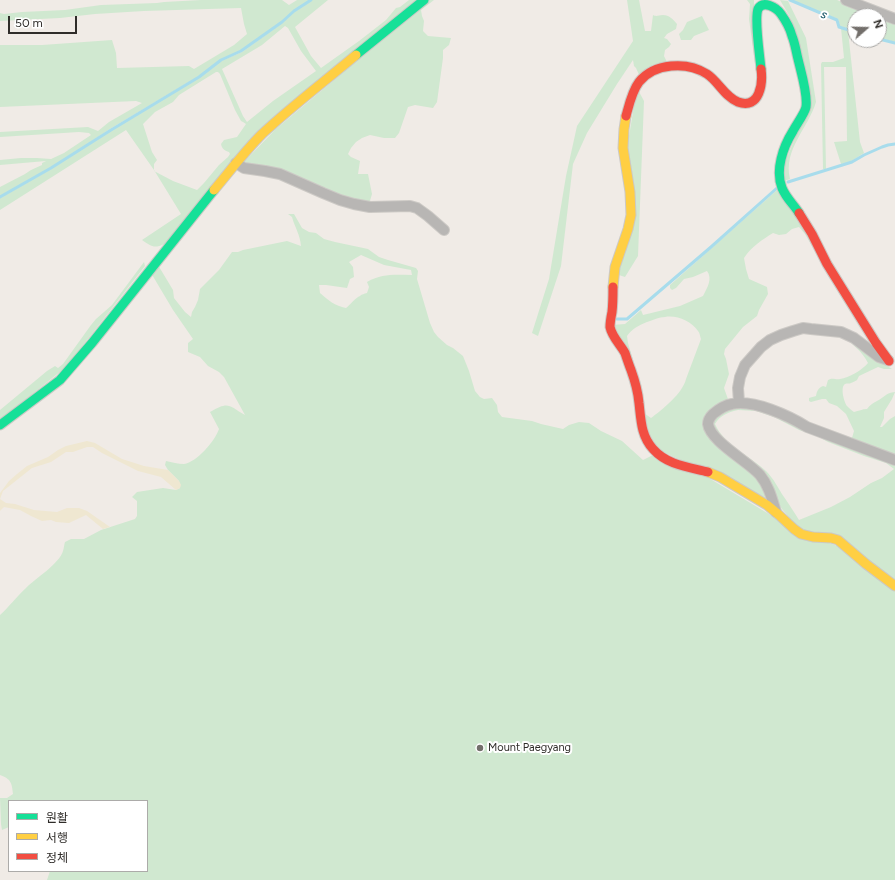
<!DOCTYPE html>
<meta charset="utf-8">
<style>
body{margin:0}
#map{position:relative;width:895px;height:880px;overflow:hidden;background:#f0ebe6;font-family:Figtree,"Noto Sans KR",sans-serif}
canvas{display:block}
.legend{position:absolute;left:8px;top:800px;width:140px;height:72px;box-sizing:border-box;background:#fff;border:1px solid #acaba9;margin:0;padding:5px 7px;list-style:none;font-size:12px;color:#2f2c29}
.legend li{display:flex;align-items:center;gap:8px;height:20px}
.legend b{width:20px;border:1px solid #acaba9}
.north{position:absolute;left:847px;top:8px;width:40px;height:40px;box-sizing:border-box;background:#fff;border:1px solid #acaba9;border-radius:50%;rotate:70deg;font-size:11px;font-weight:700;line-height:16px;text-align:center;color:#2f2c29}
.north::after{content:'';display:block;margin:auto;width:14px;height:18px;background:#736f6b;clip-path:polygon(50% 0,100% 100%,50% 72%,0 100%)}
.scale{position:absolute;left:8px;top:16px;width:69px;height:18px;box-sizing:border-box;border:2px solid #2f2c29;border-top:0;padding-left:5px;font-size:12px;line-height:14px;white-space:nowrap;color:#2f2c29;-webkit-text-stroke:3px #fff;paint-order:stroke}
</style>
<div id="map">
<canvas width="895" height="880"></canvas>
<ul class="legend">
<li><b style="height:5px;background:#16e098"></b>원활</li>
<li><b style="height:5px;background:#ffcf43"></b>서행</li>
<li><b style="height:5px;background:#f24e42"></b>정체</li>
</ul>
<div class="north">N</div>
<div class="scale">50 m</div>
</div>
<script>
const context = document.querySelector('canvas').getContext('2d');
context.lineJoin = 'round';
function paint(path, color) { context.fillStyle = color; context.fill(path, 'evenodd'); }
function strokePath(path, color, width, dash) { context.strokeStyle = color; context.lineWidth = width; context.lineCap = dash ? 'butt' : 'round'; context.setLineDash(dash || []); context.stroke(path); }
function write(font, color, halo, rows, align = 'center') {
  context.font = font + ' Figtree,sans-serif'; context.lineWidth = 4; context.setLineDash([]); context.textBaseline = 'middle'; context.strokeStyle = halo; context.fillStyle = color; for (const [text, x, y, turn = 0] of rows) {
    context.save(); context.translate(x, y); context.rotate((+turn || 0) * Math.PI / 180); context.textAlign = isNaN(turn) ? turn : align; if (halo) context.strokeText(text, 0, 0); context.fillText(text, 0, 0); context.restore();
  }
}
paint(new Path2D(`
 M 201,0 L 282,0 L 289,5 L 297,0 L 310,0 L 293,11 L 281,22 L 241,51 L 221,60 L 199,76 L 110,129 L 51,168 L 0,196 L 0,187 L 25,174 L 31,170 L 42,165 L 42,163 L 46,161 L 0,165 L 0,160 L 21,158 L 37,158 L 51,159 L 64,153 L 91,135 L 89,133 L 79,132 L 0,137 L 0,132 L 88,127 L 98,131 L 109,122 L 142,103 L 136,101 L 0,107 L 0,45 L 42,45 L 112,40 L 116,53 L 117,68 L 189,66 L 194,69 L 234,45 L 247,34 L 244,24 L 241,8 L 144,11 L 95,14 L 60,18 L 0,21 L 0,13 L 4,14 L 22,12 L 65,10 L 101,5 L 157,3 L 164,2 Z
 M 312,0 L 328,0 L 295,27 L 311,56 L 321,68 L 359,41 L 386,20 L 396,8 L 400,7 L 409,0 L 418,0 L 343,60 L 164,244 C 154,249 151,246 142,240 L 181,214 L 154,170 L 126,130 L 0,210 L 0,198 L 51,169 L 111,130 L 200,77 L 221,61 L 242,52 L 282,23 L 294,12 ZM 285,26 L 288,28 L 301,51 L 316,71 L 273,101 L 247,122 L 243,116 L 222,69 L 262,45 ZM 216,72 L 218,72 L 220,74 L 235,110 L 241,121 L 243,122 L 246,124 L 237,137 L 224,140 L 221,144 C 222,149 225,151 229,152 L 230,154 L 228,157 L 219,165 L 204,183 L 197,190 L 173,181 L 154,171 L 154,164 L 157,160 L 152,152 L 143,124 L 155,112 L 173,102 L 179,95 Z
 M 429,0 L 434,0 L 421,10 L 422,16 L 424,21 L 423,31 L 428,36 L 451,38 L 449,45 L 443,50 L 443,58 L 437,102 L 433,108 L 415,105 L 408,107 L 399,133 L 395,138 L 384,138 L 370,135 L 362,138 L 356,142 L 351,148 L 348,154 L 351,157 L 360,161 L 358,174 L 368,174 L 372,194 L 369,204 L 241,164 L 251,150 Z
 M 627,0 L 639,0 L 645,31 L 651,31 L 653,15 C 657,17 658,15 663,15 C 669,15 673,19 677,24 L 676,29 L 667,34 L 664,38 L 667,39 L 671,44 L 669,47 L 665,50 L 664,56 L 667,62 C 685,63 704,65 717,78 C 727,88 730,96 744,100 L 754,95 L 758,86 L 749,19 L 750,4 L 747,0 L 754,0 C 754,16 755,33 757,49 C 758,61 760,73 759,86 C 758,101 745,104 733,97 C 726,93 722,85 716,79 C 702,66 677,61 659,66 C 652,69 646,73 640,77 L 636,68 L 634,66 L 633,60 L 617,84 L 587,133 L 573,164 L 561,266 L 538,336 L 532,333 L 549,279 L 566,176 L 577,126 L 633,41 Z
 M 780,0 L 788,1 L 806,38 L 816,102 C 808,129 783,149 790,179 L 784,181 L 783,167 L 808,107 L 790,17 Z
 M 791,0 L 837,0 L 876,16 L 855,16 L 855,31 L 840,26 L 838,19 Z
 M 702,16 L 709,30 L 694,36 L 691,40 L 681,40 L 679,34 L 683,30 L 687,22 Z
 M 879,17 L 895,23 L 895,42 L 879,38 Z
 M 841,28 L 848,31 L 860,142 L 864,153 L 850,162 L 841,164 L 834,142 L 847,141 L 846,67 L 824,67 L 826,169 L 823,169 L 821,64 L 822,62 L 833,62 L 844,58 Z
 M 637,88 L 644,101 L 638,256 L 625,277 L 616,274 L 628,237 L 626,154 Z
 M 780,189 L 869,345 L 805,234 L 799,227 L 792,229 L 786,234 L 779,235 L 773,233 C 762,240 752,246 744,258 L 746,269 L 749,279 L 767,287 L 768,294 L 759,310 L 757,316 L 743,327 L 725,349 L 724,354 L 726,359 L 729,374 L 724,388 L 729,402 L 705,424 L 757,476 L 769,499 L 654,448 L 641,411 L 651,418 C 662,410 683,393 686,379 L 701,339 C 700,337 700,333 698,331 C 691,321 677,315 665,317 C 659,317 653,320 647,322 C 639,325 632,329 627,336 L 628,343 L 634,363 L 612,325 L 625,324 L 641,310 L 643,315 L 680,306 L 703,296 C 707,288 713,279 707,271 L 693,277 L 684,279 L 676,288 L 672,290 L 670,288 L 670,285 L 777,190 Z
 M 288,214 L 294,214 L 302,228 L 309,232 L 316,233 L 324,239 L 335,242 L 368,249 L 379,257 L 388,260 L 416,268 L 418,271 L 417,279 L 430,323 L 434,332 L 438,337 L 447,345 L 453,348 L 463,356 L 469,371 L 475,391 L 480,397 L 484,399 L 492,398 L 497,405 L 498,412 L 502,417 L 532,421 L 541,424 L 563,429 L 569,425 L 579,422 L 589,423 L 601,431 L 622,441 L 643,460 L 655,454 L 697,471 L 784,523 L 834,540 L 895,589 L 895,880 L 47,880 L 50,871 L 147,871 L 147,801 L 9,801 L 9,827 L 2,830 L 1,824 L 0,798 L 7,798 L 13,794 C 12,783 11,779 0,775 L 0,615 C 9,607 16,597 26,588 C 36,578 59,564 63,551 C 64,548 64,545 65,542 L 71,539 L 84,539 L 101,530 L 135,519 L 137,516 L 137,501 L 132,497 L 137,492 L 163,488 L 176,490 L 180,488 L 179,481 L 168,470 L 165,465 L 166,461 C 172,462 178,464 184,464 C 197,462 215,441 219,429 L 210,412 C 229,401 228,405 245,415 L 224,377 L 219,372 L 208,366 L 200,357 L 188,352 L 188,343 L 193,339 L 173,310 L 151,273 L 158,265 L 173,290 L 174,298 L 185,312 L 191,317 L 192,312 L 195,307 L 198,300 L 200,289 L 219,270 L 232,252 L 238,252 L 243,250 L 287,241 L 301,246 C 300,234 295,228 292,217 ZM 361,255 L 384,265 L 411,270 L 412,275 C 395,275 383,273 367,282 L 369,287 L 367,293 C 364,294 362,294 360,296 C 356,297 350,305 346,308 C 335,306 328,300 320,293 L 319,285 L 326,285 L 347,288 L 350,279 L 354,277 L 353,267 L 349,262 Z
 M 144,262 L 145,266 L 66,367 L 0,420 L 0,410 L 47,371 L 55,366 L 58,368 L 63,364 L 91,325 L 96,319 L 112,305 Z
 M 840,334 L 876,359 L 892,369 L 884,369 L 878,367 L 859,376 L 857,380 C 857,380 852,383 851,383 C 850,384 847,383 845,384 C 840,387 844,402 847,406 C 849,408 851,410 854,412 C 859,411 862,409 867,409 C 870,405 873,403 877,401 C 885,397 885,393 895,392 L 892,399 L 884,412 L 884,418 L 880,427 L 882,427 L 890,419 L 895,416 L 895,457 L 808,424 L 796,417 L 832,431 L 852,438 L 854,431 L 846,414 L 837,406 L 829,403 L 826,399 L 822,399 L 811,402 L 809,401 L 809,398 L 816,396 C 817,391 818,388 823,386 L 826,387 L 828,380 C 833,377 835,380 840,379 C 849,378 862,370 868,363 C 863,352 850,342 840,334 Z
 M 731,407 L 751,407 L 895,463 L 895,583 L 857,554 L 802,532 L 782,509 L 774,497 L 714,431 L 712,418 ZM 738,410 L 756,411 L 774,417 L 799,430 L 817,436 L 828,442 L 864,456 L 886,463 L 894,469 L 882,478 L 871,483 L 850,497 L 831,507 L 799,520 C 794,512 789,504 784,497 C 778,488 774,479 766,471 C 750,456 724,445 715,424 C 720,415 729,412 738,410 Z`), '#d0e8d0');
paint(new Path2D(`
 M 87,441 L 95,443 L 122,459 L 144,466 L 168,470 L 179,481 L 181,485 L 180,488 L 176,490 L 161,477 L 138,471 L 102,453 L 93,447 L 87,447 L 73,452 L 66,452 L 51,462 L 32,468 L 3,491 L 0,499 L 6,503 L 15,504 L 34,510 L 57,512 L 67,508 L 79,508 L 87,511 L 110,527 L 103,529 L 86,515 L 69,523 L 56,522 L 51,520 L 42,521 L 31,516 L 20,510 L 4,507 L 0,511 L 0,493 L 9,481 L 17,474 L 27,466 L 48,457 L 58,450 L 66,446 Z`), '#efe7d1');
strokePath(new Path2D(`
 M 790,0 L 837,20 L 839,27 L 855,32
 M 879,39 L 895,43
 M 788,182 L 852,162 L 864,155 L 882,147 L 888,145 L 895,144
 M 0,197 L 51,168 L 111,130 L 199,77 L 221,60 L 241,51 L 282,22 L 294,11 L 311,0
 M 617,319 L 627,319 L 711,247 L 777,188`), '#a8dcec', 3);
const street = new Path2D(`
 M 846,0 L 895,19
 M 236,163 L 244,168 L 265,171 L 280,174 L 323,193 L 340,200 L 354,204 L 370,207 L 410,206 L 417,208 L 428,216 L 444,230
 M 739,402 L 738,388 L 740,377 L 745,365 L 761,347 L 770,340 L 781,335 L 793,331 L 803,328 L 811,329 L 841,332 L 854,338 L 879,357 L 888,360
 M 776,512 C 772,499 769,486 760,475 C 749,462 710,441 708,424 C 708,420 711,416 713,414 C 719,409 726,405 732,404 C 753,399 789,416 807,427 L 895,460`);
const fast = new Path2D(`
 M 356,55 L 424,0
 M 761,69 C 760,57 754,19 758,9 C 763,0 776,7 781,14 C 786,21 790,28 792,36 C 795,43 796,51 798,59 C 801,72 808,94 806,107 C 805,113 796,125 793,131 C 783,147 775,170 782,188 C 786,198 794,205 799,213
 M 0,425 L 60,380 L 92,343 L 214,190`);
const slow = new Path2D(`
 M 214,190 C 230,171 245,151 262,134 C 292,106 325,81 356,55
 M 613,287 L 615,267 L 628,229 L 631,215 L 630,192 L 623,148 L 624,129 L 626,116
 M 708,472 L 720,477 L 767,505 L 779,515 L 794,529 L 801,534 L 813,537 L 831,538 L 838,540 L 866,564 L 895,586`);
const jam = new Path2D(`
 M 626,116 C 629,105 632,91 639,82 C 654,63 687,61 707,74 C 718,81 725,97 738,102 C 760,110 763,83 761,69
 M 799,213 L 812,234 L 827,264 L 876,343 L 889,361
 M 613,287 C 613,295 613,304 612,312 C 611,317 610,322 610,327 C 612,337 620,344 625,353 C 627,359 629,365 631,370 C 635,381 638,392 639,403 C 641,420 641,436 653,449 C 667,465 688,467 708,472`);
strokePath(street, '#ccc9c5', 12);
strokePath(fast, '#ccc9c5', 11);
strokePath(slow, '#ccc9c5', 11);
strokePath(jam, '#ccc9c5', 11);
strokePath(street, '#b8b6b4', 10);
strokePath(fast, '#16e098', 9);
strokePath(slow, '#ffcf43', 9);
strokePath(jam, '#f24e42', 9);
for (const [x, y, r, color] of [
 [480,748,4,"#736f6b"]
]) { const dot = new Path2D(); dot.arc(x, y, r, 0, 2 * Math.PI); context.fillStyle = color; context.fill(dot); strokePath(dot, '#fff', 1.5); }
write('11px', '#2f2c29', '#fff', [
 ["Mount Paegyang",488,748]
], 'left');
write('italic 12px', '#004556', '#fff', [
 ["s",824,15,23]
]);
</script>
